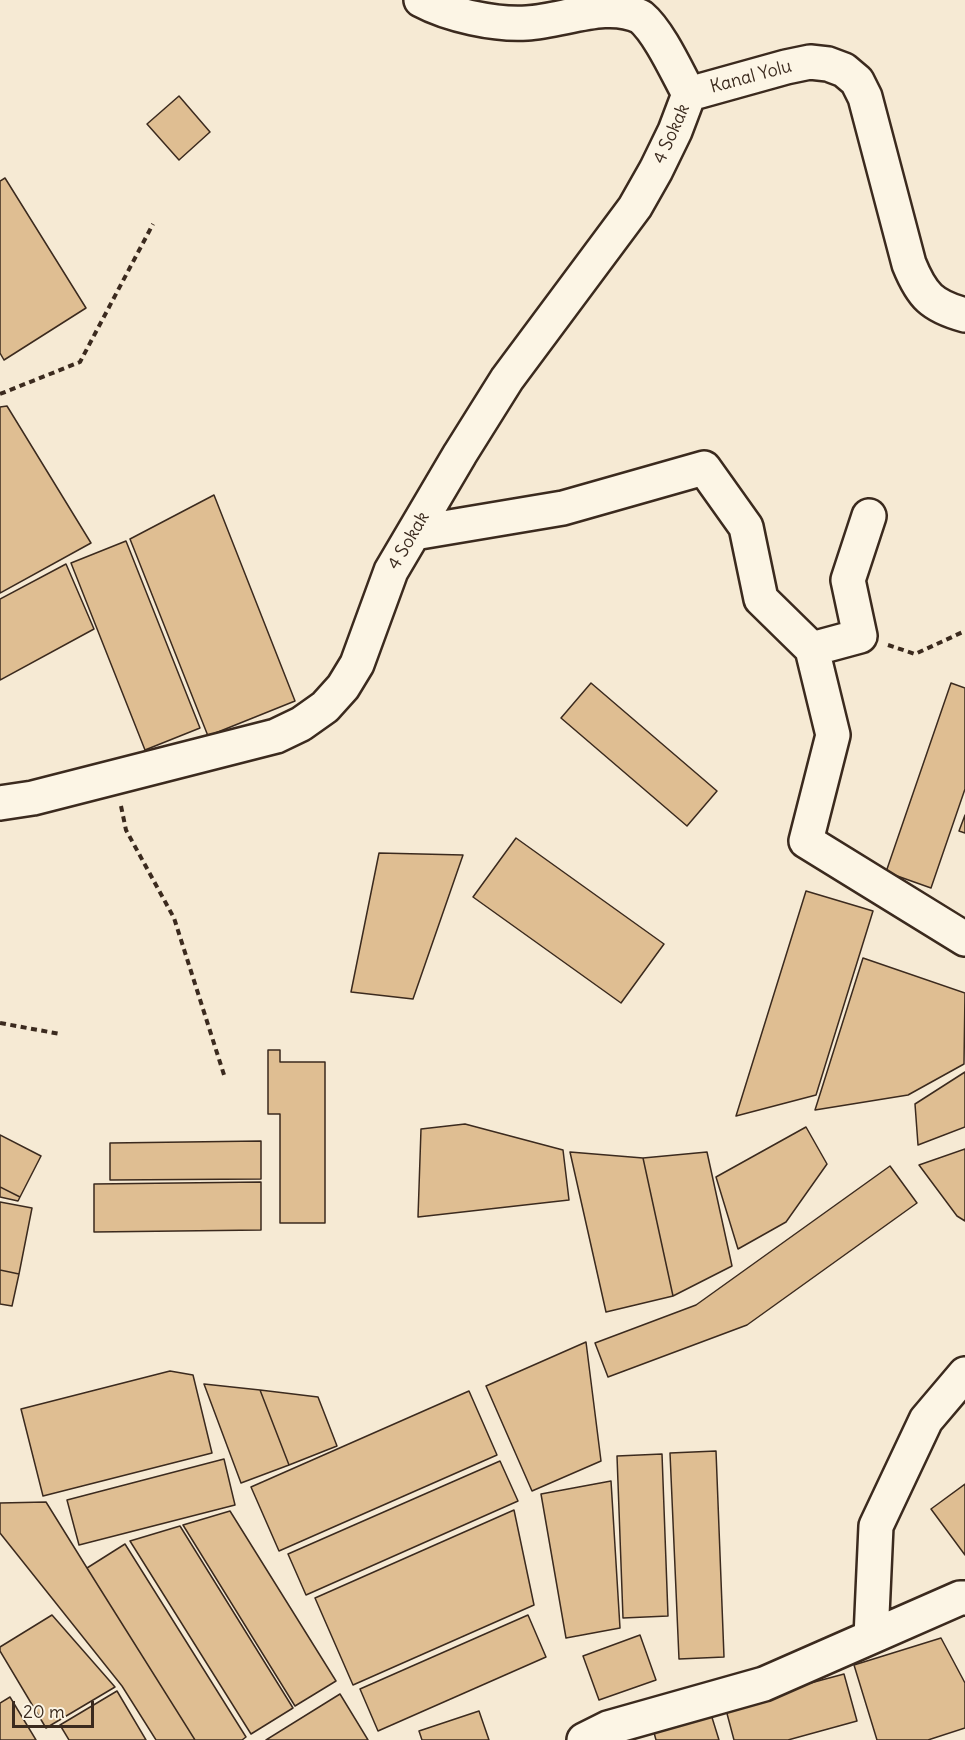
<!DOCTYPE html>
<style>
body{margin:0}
#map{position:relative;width:965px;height:1740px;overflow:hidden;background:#f6ead4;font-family:Delius,sans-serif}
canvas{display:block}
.scale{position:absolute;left:12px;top:1701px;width:82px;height:27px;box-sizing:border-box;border:3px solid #3b2a1e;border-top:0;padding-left:8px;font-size:18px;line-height:21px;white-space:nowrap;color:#3b2a1e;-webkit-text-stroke:4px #fcf5e5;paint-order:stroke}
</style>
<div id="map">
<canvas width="965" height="1740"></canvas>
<div class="scale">20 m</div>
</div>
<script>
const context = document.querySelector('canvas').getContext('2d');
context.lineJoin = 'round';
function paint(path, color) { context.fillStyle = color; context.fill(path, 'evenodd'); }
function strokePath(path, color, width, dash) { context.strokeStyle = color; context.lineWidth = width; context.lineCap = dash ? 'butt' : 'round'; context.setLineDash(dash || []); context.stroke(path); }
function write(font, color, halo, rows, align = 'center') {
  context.font = font + ' Delius,sans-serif'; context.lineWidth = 6; context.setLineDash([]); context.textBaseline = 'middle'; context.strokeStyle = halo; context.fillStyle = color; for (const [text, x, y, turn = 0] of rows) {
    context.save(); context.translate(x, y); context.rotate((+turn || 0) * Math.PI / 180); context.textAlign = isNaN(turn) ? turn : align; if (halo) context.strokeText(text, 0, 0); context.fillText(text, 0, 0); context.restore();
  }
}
const building = new Path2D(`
 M 179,96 L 210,132 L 179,160 L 147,124 Z
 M 5,178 L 86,308 L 4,360 L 0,353 L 0,181 Z
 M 7,406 L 91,543 L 0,593 L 0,407 Z
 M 214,495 L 295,701 L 208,736 L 130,539 Z
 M 126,541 L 200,728 L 145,750 L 71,563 Z
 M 66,564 L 94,629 L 0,680 L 0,599 Z
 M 591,683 L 717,791 L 687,826 L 561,718 Z
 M 951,683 L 965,688 L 965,789 L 931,888 L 886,872 Z
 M 965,815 L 965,833 L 959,831 Z
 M 516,838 L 664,944 L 621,1003 L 473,897 Z
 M 379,853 L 463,855 L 413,999 L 351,992 Z
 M 806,891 L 873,911 L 816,1095 L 736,1116 Z
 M 863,958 L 965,993 L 964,1064 L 908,1095 L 815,1110 Z
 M 268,1050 L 280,1050 L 280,1062 L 325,1062 L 325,1223 L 280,1223 L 280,1114 L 268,1114 Z
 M 965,1072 L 965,1127 L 918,1145 L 915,1104 Z
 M 465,1124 L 563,1150 L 569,1200 L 418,1217 L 421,1129 Z
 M 806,1127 L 827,1164 L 786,1222 L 738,1249 L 716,1177 Z
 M 0,1135 L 41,1156 L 20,1197 L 0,1187 Z
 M 261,1141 L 261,1179 L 110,1180 L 110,1143 Z
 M 965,1149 L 965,1221 L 957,1216 L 919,1165 Z
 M 570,1152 L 643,1158 L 673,1296 L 606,1312 Z
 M 707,1152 L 732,1266 L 673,1296 L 643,1158 Z
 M 890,1166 L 917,1203 L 747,1325 L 608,1377 L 595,1343 L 696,1305 Z
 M 261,1182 L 261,1230 L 94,1232 L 94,1184 Z
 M 0,1187 L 20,1197 L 18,1201 L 0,1197 Z
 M 0,1202 L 32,1208 L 19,1274 L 0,1270 Z
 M 0,1270 L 19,1274 L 12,1306 L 0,1304 Z
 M 586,1342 L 601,1461 L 532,1491 L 486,1386 Z
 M 170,1371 L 193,1375 L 212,1453 L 43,1496 L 21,1409 Z
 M 204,1384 L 260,1390 L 289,1465 L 241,1483 Z
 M 260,1390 L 318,1397 L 337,1446 L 289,1465 Z
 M 469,1391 L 497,1455 L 279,1551 L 251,1487 Z
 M 716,1451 L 724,1657 L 679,1659 L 670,1453 Z
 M 662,1454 L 668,1616 L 623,1618 L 617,1456 Z
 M 224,1459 L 235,1505 L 79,1545 L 67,1500 Z
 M 500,1461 L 518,1501 L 306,1595 L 288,1554 Z
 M 611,1481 L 620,1628 L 566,1638 L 541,1494 Z
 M 965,1484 L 965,1555 L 931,1509 Z
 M 46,1502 L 87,1568 L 195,1740 L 156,1740 L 122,1686 L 0,1533 L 0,1503 Z
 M 514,1510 L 534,1605 L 353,1685 L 315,1598 Z
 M 230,1511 L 336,1681 L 295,1706 L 183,1525 Z
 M 180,1526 L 293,1708 L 251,1734 L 130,1541 Z
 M 125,1544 L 246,1737 L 242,1740 L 195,1740 L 87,1568 Z
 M 52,1615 L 115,1687 L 46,1728 L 0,1651 L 0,1647 Z
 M 528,1615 L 546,1657 L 378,1731 L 360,1689 Z
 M 640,1635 L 656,1680 L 599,1700 L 583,1656 Z
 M 941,1638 L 965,1683 L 965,1728 L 928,1740 L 877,1740 L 854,1665 Z
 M 844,1674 L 857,1721 L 788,1740 L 734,1740 L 725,1706 Z
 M 117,1691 L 146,1740 L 69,1740 L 60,1725 Z
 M 340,1694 L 368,1740 L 266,1740 Z
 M 10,1697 L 36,1740 L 0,1740 L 0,1703 Z
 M 479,1711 L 489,1740 L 422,1740 L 419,1731 Z
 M 710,1711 L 719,1740 L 656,1740 L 653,1729 Z`);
paint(building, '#dfbe92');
strokePath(building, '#3b2a1e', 1.5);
const minor = new Path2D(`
 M 421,0 C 449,15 495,25 527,23 C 564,21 607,0 641,17 C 659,32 677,72 689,94
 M 689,94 L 786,67 L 810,62 L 828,64 L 844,70 L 857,81 L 865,97 L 909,264 C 922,296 932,306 965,315
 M 414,533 L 563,508 L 704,468 L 746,527 L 761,599 L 812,649 L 860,636 L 848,580 L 869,516
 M 812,649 L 833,735 L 806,841 L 965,939
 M 0,803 L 33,798 L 276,736 L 301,724 L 325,707 L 343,687 L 357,664 L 391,571 L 460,454 L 507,379 L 635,207 L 656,170 L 675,131 L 689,94
 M 871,1637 L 876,1526 L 926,1420 L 965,1374
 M 584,1740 L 608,1728 L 764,1684 L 960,1598 L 965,1598`);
strokePath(minor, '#3b2a1e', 38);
strokePath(new Path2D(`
 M 0,394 L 80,362 L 153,224
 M 888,645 L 915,654 L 965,631
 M 121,806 L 126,830 L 174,918 L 225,1078
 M 0,1023 L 60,1034`), '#3b2a1e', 4, [6, 4.5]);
strokePath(minor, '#fcf5e5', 33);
write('18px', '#3b2a1e', '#fcf5e5', [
 ["Kanal Yolu",751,77,-15],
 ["4 Sokak",672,134,-66],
 ["4 Sokak",409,541,-60]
]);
</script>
